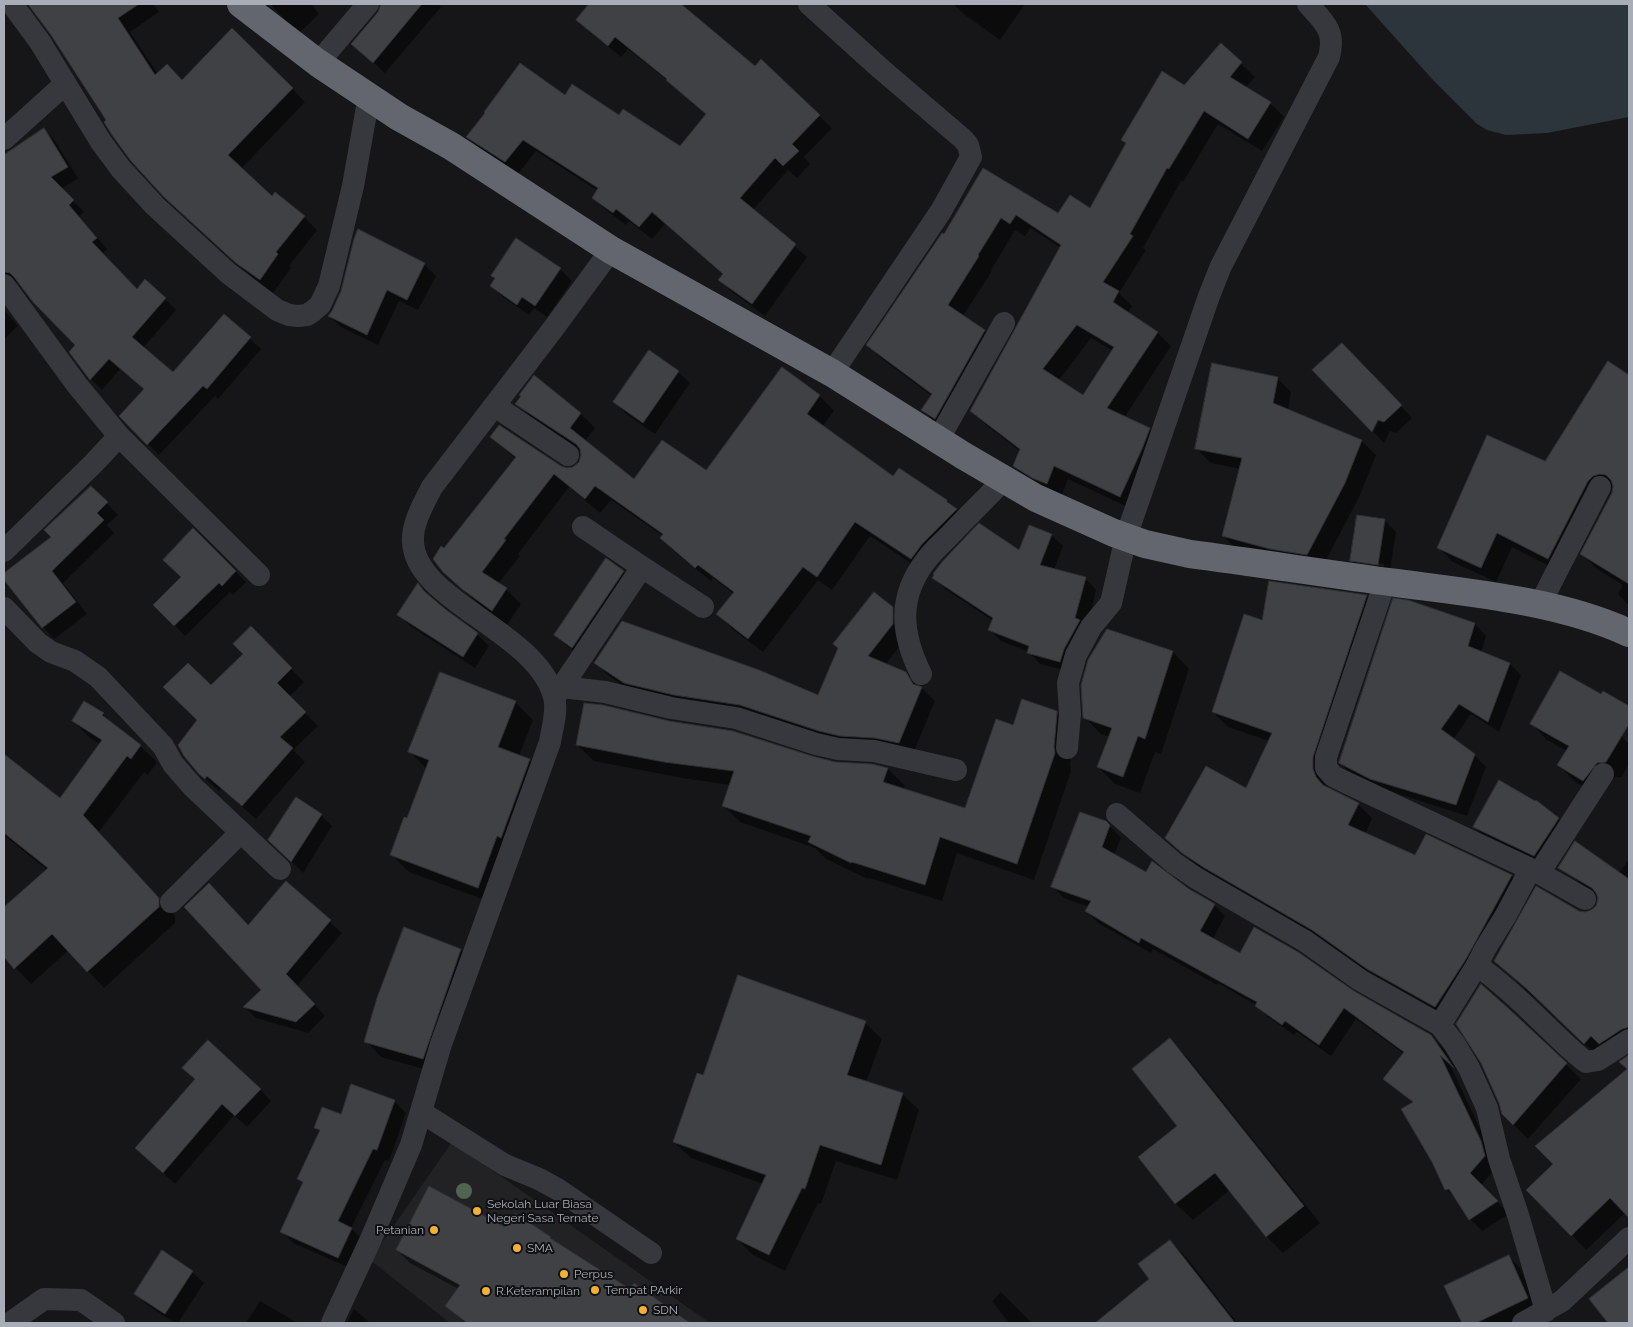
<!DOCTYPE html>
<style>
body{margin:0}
#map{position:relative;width:1633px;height:1327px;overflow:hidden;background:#161618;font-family:Raleway,sans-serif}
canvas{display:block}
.frame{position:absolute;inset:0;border:5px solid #a8adb8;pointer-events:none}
</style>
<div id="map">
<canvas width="1633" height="1327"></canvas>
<div class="frame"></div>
</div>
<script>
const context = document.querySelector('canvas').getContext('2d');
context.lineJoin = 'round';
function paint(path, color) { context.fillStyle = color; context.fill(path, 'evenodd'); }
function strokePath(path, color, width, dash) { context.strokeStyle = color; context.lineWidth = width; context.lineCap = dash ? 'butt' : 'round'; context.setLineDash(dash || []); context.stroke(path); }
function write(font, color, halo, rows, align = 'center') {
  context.font = font + ' Raleway,sans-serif'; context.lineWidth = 4; context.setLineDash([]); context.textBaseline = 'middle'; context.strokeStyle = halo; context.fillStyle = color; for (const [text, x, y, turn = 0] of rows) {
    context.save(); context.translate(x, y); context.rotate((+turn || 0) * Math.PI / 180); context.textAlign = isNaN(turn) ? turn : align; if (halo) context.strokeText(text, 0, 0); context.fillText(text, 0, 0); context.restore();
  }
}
paint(new Path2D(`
 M 452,1142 L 710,1323 L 450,1323 L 370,1260 Z`), '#222225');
paint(new Path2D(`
 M 1365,4 L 1629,4 L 1629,117 L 1547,133 L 1506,135 L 1487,130 L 1477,124 L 1433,80 Z`), '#2c353c');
paint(new Path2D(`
 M 23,4 L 153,4 L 159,12 L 130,32 L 158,74 L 183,81 L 292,88 L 305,102 L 241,169 L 272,198 L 304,217 L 317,230 L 289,266 L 291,268 L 273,293 L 251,276 L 179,210 L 107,120 L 52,34 L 30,5 Z
 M 270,4 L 316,4 L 313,6 L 319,14 L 300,32 L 288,23 Z
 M 382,4 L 438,4 L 441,7 L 385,73 L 365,55 L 382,6 Z
 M 591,4 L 679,4 L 755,67 L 819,116 L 832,128 L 804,157 L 810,164 L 797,178 L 788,170 L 753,210 L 807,257 L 765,316 L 732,292 L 720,280 L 723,275 L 665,224 L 652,239 L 629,221 L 626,225 L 606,210 L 593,198 L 598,191 L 536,151 L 518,174 L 481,150 L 468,137 L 565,96 L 619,117 L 680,148 L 707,115 L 672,84 L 628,49 L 621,57 L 591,33 L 578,20 Z
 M 953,4 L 1025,4 L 1000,40 L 965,15 Z
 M 1221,45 L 1255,77 L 1245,88 L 1270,103 L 1284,117 L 1262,151 L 1218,124 L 1183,182 L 1181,181 L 1143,248 L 1146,250 L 1119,293 L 1132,306 L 1128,313 L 1158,333 L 1171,346 L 1124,418 L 1149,429 L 1163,443 L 1134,510 L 1068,479 L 1061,497 L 1028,480 L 1014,466 L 1020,451 L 985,424 L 971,411 L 1061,248 L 1030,228 L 1025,236 L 1015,230 L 991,270 L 992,271 L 963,316 L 984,331 L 998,344 L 936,424 L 923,410 L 932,396 L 882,359 L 868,345 L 944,236 L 984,169 L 1059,214 L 1090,209 L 1127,144 L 1122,140 L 1184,86 ZM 1091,338 L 1113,351 L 1083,397 L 1059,380 Z
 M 44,130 L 55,141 L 78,178 L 61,189 L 84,212 L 79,216 L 107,249 L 102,254 L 137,290 L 165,299 L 176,310 L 143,348 L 173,374 L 224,315 L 261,349 L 218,399 L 215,396 L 159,455 L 121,416 L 145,390 L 120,369 L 102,390 L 91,379 L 71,352 L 76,345 L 20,283 L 4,279 L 4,153 L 8,153 Z
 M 517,239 L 560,269 L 572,281 L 547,317 L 534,308 L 529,315 L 503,297 L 491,286 L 496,279 L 492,275 Z
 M 424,264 L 436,276 L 418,310 L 399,301 L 378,345 L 341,327 L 329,316 Z
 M 4,310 L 18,326 L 4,339 Z
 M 1353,356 L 1412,418 L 1396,433 L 1390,431 L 1384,443 L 1314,370 Z
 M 1608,363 L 1629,376 L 1629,606 L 1618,594 L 1623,585 L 1597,569 L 1582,554 L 1614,489 L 1608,490 L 1563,573 L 1512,547 L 1496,582 L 1453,562 L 1438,547 L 1546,463 Z
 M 782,369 L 820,396 L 834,411 L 822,427 L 894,477 L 947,501 L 971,524 L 926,573 L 870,536 L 832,590 L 818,580 L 763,652 L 732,629 L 718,614 L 734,594 L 713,578 L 711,581 L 676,553 L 661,538 L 663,536 L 611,500 L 600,513 L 569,487 L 518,554 L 520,556 L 498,584 L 506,589 L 521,604 L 507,625 L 478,603 L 444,572 L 516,459 L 491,437 L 567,469 L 574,468 L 580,463 L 582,452 L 531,418 L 517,403 L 581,414 L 595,428 L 585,441 L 635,481 L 706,472 Z
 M 678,372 L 690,383 L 655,434 L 626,414 L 615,402 Z
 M 1277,378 L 1291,392 L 1288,410 L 1362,441 L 1376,455 L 1359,497 L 1322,568 L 1237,550 L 1223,536 L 1241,469 L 1211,463 L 1197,449 Z
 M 91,487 L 118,515 L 107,525 L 114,533 L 63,583 L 87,614 L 54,639 L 43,627 L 4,578 L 4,575 L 52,537 Z
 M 1384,520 L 1396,532 L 1389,576 L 1363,572 L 1351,560 ZM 1362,561 L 1384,564 L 1384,567 L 1362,564 Z
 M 193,530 L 246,582 L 233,595 L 230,592 L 185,636 L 155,605 L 182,577 Z
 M 1051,535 L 1063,546 L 1054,570 L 1085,578 L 1096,590 L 1087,629 L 1072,672 L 1040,664 L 1029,652 L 1001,641 L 990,630 L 993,621 L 945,589 L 934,578 L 1020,552 Z
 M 623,572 L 635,583 L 584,658 L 567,646 L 555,635 Z
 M 418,585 L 444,610 L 477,634 L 489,646 L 475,668 L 410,626 L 399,614 Z
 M 1366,596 L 1381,610 L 1327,784 L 1329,790 L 1358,804 L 1372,818 L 1365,834 L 1415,857 L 1426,836 L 1512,876 L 1526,891 L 1450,1021 L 1383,983 L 1198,867 L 1167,838 L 1247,790 L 1269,741 L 1228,727 L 1213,712 L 1263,622 Z
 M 1408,601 L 1475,624 L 1486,636 L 1481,653 L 1510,664 L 1521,675 L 1499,732 L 1471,714 L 1453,740 L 1474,755 L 1486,767 L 1467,816 L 1383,789 L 1354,777 L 1342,765 L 1340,759 Z
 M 892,608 L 906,622 L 906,638 L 885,665 L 905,673 L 935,701 L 912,756 L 638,696 L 609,676 L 595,662 L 819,697 Z
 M 251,628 L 304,682 L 289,697 L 318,726 L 293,750 L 305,762 L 256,819 L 221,788 L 219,791 L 200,774 L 199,721 L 211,687 L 245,654 Z
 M 1107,630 L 1173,652 L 1189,669 L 1161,754 L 1155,752 L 1140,793 L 1115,784 L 1098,767 L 1110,737 L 1101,734 L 1084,717 Z
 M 515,702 L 533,720 L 519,756 L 529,760 L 547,778 L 496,904 L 409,872 L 392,855 L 408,819 L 427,769 L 410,752 Z
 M 1056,712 L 1073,729 L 1070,764 L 1071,771 L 1034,880 L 957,853 L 942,901 L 869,878 L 868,879 L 826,859 L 815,848 L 740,822 L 723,805 L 730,785 L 682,778 L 594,761 L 577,745 L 872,765 L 888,769 L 905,786 L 903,790 L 966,810 L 1014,727 Z
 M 103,714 L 117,728 L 140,746 L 157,762 L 148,775 L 144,772 L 99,832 L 175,916 L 175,923 L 104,988 L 69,950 L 31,984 L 4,955 L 4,931 L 13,922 L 4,912 L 4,909 L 47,870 L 4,835 L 4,755 L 60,799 L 100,744 L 90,738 L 73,721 Z
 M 1532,724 L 1621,736 L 1629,744 L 1629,764 L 1622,777 L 1612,778 L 1599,796 L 1574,781 L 1559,765 L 1567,751 L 1547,740 Z
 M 321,815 L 332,826 L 303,873 L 270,840 Z
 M 1558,818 L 1570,830 L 1546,867 L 1486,839 L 1474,827 Z
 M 1106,822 L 1121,838 L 1114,856 L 1146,874 L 1188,890 L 1214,905 L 1225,916 L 1213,939 L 1240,955 L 1353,992 L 1430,1036 L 1443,1048 L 1458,1071 L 1449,1063 L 1492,1154 L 1496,1168 L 1481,1185 L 1509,1214 L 1482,1231 L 1470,1219 L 1459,1202 L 1446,1189 L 1413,1103 L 1385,1079 L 1404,1054 L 1356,1019 L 1331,1056 L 1297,1032 L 1294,1035 L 1268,1017 L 1256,1005 L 1218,983 L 1217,985 L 1153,949 L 1151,953 L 1098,923 L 1086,911 L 1089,907 L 1064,898 L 1053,887 Z
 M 1629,859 L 1629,1049 L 1600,1058 L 1495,961 L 1579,912 L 1586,913 L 1597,906 L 1599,898 L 1588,891 L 1573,876 L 1619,873 Z
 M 286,883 L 342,933 L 297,986 L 325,1016 L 308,1033 L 256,1018 L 245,1007 L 263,990 Z
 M 404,929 L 461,950 L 476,965 L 438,1073 L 381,1057 L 366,1041 Z
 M 1508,1010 L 1581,1079 L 1528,1139 L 1503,1114 Z
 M 865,1023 L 882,1039 L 866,1082 L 902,1094 L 919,1110 L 897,1180 L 836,1161 L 821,1204 L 818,1203 L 785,1271 L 753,1255 L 737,1239 L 763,1184 L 691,1158 L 674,1142 L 703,1077 Z
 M 1170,1040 L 1186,1056 L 1320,1223 L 1283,1253 L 1267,1237 L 1230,1190 L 1193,1220 L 1176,1204 L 1140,1157 L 1179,1126 Z
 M 1629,1057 L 1629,1216 L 1626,1212 L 1586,1250 L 1572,1235 L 1555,1164 L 1628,1069 L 1621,1062 Z
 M 196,1080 L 260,1089 L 271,1101 L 247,1127 L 234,1115 L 175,1184 L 136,1148 Z
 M 394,1101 L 406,1113 L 389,1161 L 385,1160 L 351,1228 L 363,1240 L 350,1268 L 293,1243 L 282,1231 L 303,1184 L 298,1179 L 320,1132 L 316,1128 L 342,1116 Z
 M 515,1215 L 630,1291 L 634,1285 L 688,1323 L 465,1323 L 447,1306 L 459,1289 L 410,1263 L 397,1250 L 506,1228 Z
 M 1170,1241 L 1187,1258 L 1237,1323 L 1097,1323 L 1151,1279 Z
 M 1509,1257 L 1520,1268 L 1539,1310 L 1511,1323 L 1463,1323 L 1445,1287 Z
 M 1629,1268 L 1629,1323 L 1609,1323 L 1590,1300 Z
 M 192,1272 L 204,1283 L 178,1323 L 175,1323 L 147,1305 L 135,1293 Z
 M 1001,1292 L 1032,1323 L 1009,1323 L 992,1301 Z
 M 260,1301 L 298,1323 L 246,1323 Z
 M 354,1309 L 370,1323 L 347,1323 Z`), '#0007');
const building = new Path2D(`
 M 28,4 L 139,4 L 118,18 L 155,75 L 167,64 L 182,80 L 232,28 L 293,88 L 228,155 L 272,196 L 275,192 L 305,216 L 276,252 L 278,254 L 260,280 L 236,263 L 164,197 L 131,161 L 112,135 L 104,122 L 106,120 L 51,35 Z
 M 381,4 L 422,4 L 373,63 L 351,44 L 378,12 Z
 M 589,4 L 681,4 L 755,66 L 761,59 L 820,115 L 792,144 L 799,151 L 783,166 L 775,158 L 740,198 L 796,244 L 752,304 L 718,280 L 723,274 L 652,212 L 639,227 L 616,209 L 613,213 L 592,198 L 598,188 L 523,140 L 505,162 L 466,137 L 485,113 L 484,112 L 520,63 L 565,95 L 572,84 L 619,115 L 623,109 L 680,146 L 706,114 L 666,80 L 667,79 L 615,37 L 608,46 L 576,20 Z
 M 1221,43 L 1242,62 L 1230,77 L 1271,102 L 1248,139 L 1204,111 L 1169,169 L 1167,168 L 1130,234 L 1133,236 L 1103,282 L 1119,291 L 1113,302 L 1158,332 L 1107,408 L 1150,428 L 1142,449 L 1120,497 L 1054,466 L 1047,484 L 1032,478 L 1013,466 L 1020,449 L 970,411 L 1061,245 L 1016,215 L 1010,224 L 1001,218 L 978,255 L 979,256 L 948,305 L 985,330 L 935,419 L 921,410 L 932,394 L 866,345 L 942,233 L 944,234 L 983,168 L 1058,213 L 1070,195 L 1090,208 L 1126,143 L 1121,140 L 1162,71 L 1184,85 ZM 1077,325 L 1114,347 L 1083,395 L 1043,369 Z
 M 44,128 L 68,167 L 51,177 L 74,200 L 69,205 L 97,238 L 92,242 L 137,289 L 145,279 L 166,298 L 132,337 L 173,372 L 224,314 L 251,337 L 207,389 L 203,386 L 147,445 L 119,416 L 144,389 L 109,359 L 90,380 L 69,352 L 75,345 L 33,302 L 14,277 L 10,273 L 4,272 L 4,155 Z
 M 358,229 L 425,263 L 407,300 L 387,290 L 367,335 L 328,316 L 332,311 L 341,291 L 354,239 Z
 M 516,238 L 561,268 L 535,306 L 522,297 L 517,305 L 490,286 L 495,278 L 491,276 Z
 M 1342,343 L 1402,405 L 1384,422 L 1378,420 L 1372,432 L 1312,370 Z
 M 649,350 L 679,371 L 643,423 L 613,402 Z
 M 1608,361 L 1629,375 L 1629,584 L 1580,554 L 1612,493 L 1613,486 L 1611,480 L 1606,475 L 1600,474 L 1593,476 L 1588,481 L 1548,559 L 1497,533 L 1481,568 L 1437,548 L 1487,435 L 1545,461 Z
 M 1212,363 L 1278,377 L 1273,403 L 1362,440 L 1345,483 L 1307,555 L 1270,549 L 1222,536 L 1242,458 L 1195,449 Z
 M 782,367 L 820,395 L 807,414 L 893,476 L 899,468 L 947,500 L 947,502 L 957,509 L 922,544 L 911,559 L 855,522 L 817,577 L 803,567 L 748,639 L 716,614 L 734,592 L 698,565 L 695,568 L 660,538 L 663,534 L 595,486 L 585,499 L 554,474 L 504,539 L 506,540 L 482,572 L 507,588 L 492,611 L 462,589 L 443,572 L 433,559 L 441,546 L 444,548 L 516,457 L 490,437 L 499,425 L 561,466 L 567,468 L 573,467 L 579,462 L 581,455 L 580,449 L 576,444 L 515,404 L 521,396 L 519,395 L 534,375 L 581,413 L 570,428 L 634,479 L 662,440 L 706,470 Z
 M 91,486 L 108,502 L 97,513 L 104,520 L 52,571 L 76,602 L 42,628 L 4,580 L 4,573 L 51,537 L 44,530 Z
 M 1357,515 L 1385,519 L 1378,565 L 1350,561 Z
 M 979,523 L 1019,550 L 1029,525 L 1052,534 L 1040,565 L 1086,577 L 1075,618 L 1080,620 L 1064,649 L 1060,662 L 1027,653 L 1029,646 L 988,630 L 993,618 L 932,578 L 934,575 L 933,574 L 942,562 Z
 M 193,528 L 236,571 L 222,586 L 219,583 L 174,626 L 153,605 L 181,577 L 163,560 Z
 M 606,558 L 624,571 L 572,648 L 554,635 Z
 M 1269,581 L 1367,595 L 1313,757 L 1313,769 L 1316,777 L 1323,785 L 1359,803 L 1348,825 L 1415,855 L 1426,834 L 1512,875 L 1466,959 L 1435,1007 L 1367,969 L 1312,930 L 1203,867 L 1182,853 L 1165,838 L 1206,766 L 1246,788 L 1272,733 L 1212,712 L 1244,614 L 1262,620 Z
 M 418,583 L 424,591 L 445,609 L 478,633 L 463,657 L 397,615 Z
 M 874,592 L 893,607 L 893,624 L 868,656 L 906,672 L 913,684 L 922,687 L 899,743 L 875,738 L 840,736 L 819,731 L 740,705 L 674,695 L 624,683 L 594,663 L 622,621 L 759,670 L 818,695 L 838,648 L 833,644 Z
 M 1393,598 L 1408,600 L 1475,623 L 1468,646 L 1510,663 L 1488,722 L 1459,704 L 1441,729 L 1475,754 L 1456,805 L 1370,779 L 1339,763 Z
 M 251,626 L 292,668 L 277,683 L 306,712 L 280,737 L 293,748 L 242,806 L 207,776 L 205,779 L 199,774 L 184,756 L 178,745 L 197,720 L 163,687 L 188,663 L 211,685 L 243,654 L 233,644 Z
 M 1107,629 L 1173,651 L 1145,739 L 1138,736 L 1123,777 L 1097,767 L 1112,728 L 1083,718 L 1081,685 L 1088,660 Z
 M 1560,671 L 1601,694 L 1603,691 L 1629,706 L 1629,724 L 1606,762 L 1597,763 L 1583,781 L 1557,765 L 1569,746 L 1530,724 Z
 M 440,672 L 516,701 L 498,747 L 530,759 L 501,838 L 497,836 L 478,888 L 390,855 L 404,817 L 407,818 L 429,760 L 408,752 Z
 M 1022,699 L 1057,711 L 1057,714 L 1054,747 L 1055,753 L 1017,864 L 940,837 L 925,885 L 852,862 L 851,863 L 808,842 L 811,836 L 722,806 L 734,771 L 664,762 L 576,745 L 584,703 L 603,705 L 669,721 L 733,731 L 812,756 L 835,762 L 872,764 L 888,768 L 883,782 L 965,808 L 996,719 L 1013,725 Z
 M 84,701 L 104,713 L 102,715 L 141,745 L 131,759 L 127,756 L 83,815 L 159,898 L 159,907 L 87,972 L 52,934 L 14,969 L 4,957 L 4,907 L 48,868 L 4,833 L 4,754 L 60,798 L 102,740 L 72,721 Z
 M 1499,780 L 1535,801 L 1536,800 L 1559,818 L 1534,856 L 1473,827 Z
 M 296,797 L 322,814 L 291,862 L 268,840 Z
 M 1080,812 L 1106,821 L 1110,825 L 1102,847 L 1146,872 L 1152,861 L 1189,889 L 1215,904 L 1200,931 L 1240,953 L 1254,927 L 1298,952 L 1354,991 L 1431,1035 L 1454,1068 L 1440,1055 L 1481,1141 L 1485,1156 L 1470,1173 L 1498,1201 L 1469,1220 L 1449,1189 L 1445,1190 L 1432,1162 L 1401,1109 L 1413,1102 L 1383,1079 L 1404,1052 L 1344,1008 L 1319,1045 L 1285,1021 L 1282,1025 L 1255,1006 L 1257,1002 L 1141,938 L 1139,943 L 1085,911 L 1091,901 L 1051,887 Z
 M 1575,841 L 1629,879 L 1629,1027 L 1622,1029 L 1599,1044 L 1591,1036 L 1584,1044 L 1527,989 L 1494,961 L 1536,886 L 1579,911 L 1585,912 L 1591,910 L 1596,906 L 1598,898 L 1596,893 L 1592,888 L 1558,868 Z
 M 286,881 L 331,920 L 286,974 L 315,1004 L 296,1022 L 243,1007 L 261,990 L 184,907 L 209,883 L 248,925 Z
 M 404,927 L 461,949 L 423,1059 L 364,1042 L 377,998 Z
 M 738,975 L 866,1021 L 847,1075 L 903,1093 L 881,1165 L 820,1145 L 805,1189 L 802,1188 L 769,1255 L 736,1239 L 766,1175 L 673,1142 L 697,1073 L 703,1075 Z
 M 1481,984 L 1509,1009 L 1567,1063 L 1513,1125 L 1502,1114 L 1499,1103 L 1481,1063 L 1456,1024 Z
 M 1170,1038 L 1304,1206 L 1266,1237 L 1215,1173 L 1175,1204 L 1138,1157 L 1177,1126 L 1132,1069 Z
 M 208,1040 L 261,1089 L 235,1116 L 222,1104 L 163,1173 L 135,1148 L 195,1079 L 182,1068 Z
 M 1629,1055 L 1629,1218 L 1610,1198 L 1571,1236 L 1526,1190 L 1553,1164 L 1535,1146 L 1627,1069 L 1619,1062 Z
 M 351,1084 L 395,1100 L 377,1150 L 373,1149 L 338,1221 L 352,1228 L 338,1258 L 280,1232 L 303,1182 L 297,1179 L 320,1130 L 314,1128 L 322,1107 L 341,1114 Z
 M 429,1186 L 505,1227 L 515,1213 L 551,1237 L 550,1238 L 630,1289 L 634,1283 L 690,1323 L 467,1323 L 445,1306 L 460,1285 L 396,1250 Z
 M 1170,1240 L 1235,1323 L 1095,1323 L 1149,1279 L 1138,1264 Z
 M 162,1250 L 193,1271 L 165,1314 L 134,1294 Z
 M 1509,1255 L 1528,1298 L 1476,1323 L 1462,1323 L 1444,1286 Z
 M 1629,1267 L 1629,1323 L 1608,1323 L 1589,1299 Z`);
paint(building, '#404145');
strokePath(building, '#303034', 1);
strokePath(new Path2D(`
 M 12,4 L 40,42 L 101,142 L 121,169 L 155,206 L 228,273 L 277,310 L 289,315 L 298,316 L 307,315 L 313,311 L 320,305 L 329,286 L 353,186 L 369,96
 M 809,4 L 881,69 L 963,139 L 968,145 L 971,157 L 941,211 L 832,373
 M 318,63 L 368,4
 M 4,139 L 65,84
 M 4,285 L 77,385 L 119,436 L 94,463 L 4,551
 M 495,406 L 568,455
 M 119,436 L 259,575
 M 938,440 L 1004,323
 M 642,567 L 703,607
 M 1385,582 L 1326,757 L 1326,768 L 1333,776 L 1343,781 L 1539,873 L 1585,899
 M 1539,606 L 1600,487
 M 4,608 L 38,643 L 51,652 L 75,661 L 98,677 L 163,746 L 173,764 L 193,787 L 280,869
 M 921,674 C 901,633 897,597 927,559 C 933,551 941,544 948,537 C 966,518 985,499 1004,480
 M 562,687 L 605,692 L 671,708 L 736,718 L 816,744 L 838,749 L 874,751 L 956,770
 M 555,697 L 642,567 L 583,527
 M 1067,748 L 1070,714 L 1068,683 L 1076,655 L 1091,627 L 1111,603 L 1126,537 L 1209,296 L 1221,266 L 1329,57 C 1336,31 1324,22 1308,4
 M 1117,814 L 1174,863 L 1196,878 L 1305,941 L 1360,980 L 1440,1025
 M 1530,870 L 1506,915 L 1485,949 L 1477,965 C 1500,982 1521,1001 1541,1021 C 1556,1035 1570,1050 1586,1062 L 1598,1060 L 1629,1040
 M 1539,873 L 1603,774
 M 171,902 L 241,832
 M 1477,965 L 1440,1025 L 1454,1043 L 1469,1068 L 1487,1108 L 1499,1159 L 1518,1215 L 1546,1311
 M 421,1112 L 505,1165 L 539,1179 L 559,1190 L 651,1253
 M 10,1323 L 44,1299 L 81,1300 L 114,1323
 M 332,1323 L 371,1239 L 411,1145 L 441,1044 L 550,742 C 552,728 558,711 554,697 C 537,631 414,601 413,541 C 412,523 424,503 432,487 L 553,329 L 611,250
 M 1523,1323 L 1562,1301 L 1629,1238`), '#37383d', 22);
strokePath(new Path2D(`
 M 241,4 L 318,63 L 399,117 L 451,146 L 611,250 L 832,373 L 964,456 L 1036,498 L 1114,533 L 1145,544 L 1190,554 C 1259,563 1328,574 1397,583 C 1472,593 1560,601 1629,633`), '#63666e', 28);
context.fillStyle = '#506452';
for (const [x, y] of [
 [464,1191]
]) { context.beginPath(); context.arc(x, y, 8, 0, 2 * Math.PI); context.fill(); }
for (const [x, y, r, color] of [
 [477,1211,5,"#f2b134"],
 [434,1230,5,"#f2b134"],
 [517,1248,5,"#f2b134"],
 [564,1274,5,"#f2b134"],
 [595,1290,5,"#f2b134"],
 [486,1291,5,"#f2b134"],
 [643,1310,5,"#f2b134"]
]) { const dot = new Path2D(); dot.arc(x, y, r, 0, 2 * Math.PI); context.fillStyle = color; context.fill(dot); strokePath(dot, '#111113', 2); }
write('12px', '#a8adb8', '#111113', [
 ["Sekolah Luar Biasa",487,1204],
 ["Negeri Sasa Ternate",487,1218],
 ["Petanian",424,1230,"right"],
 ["SMA",527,1248],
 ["Perpus",574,1274],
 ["Tempat PArkir",605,1290],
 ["R.Keterampilan",496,1291],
 ["SDN",653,1310]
], 'left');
</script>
